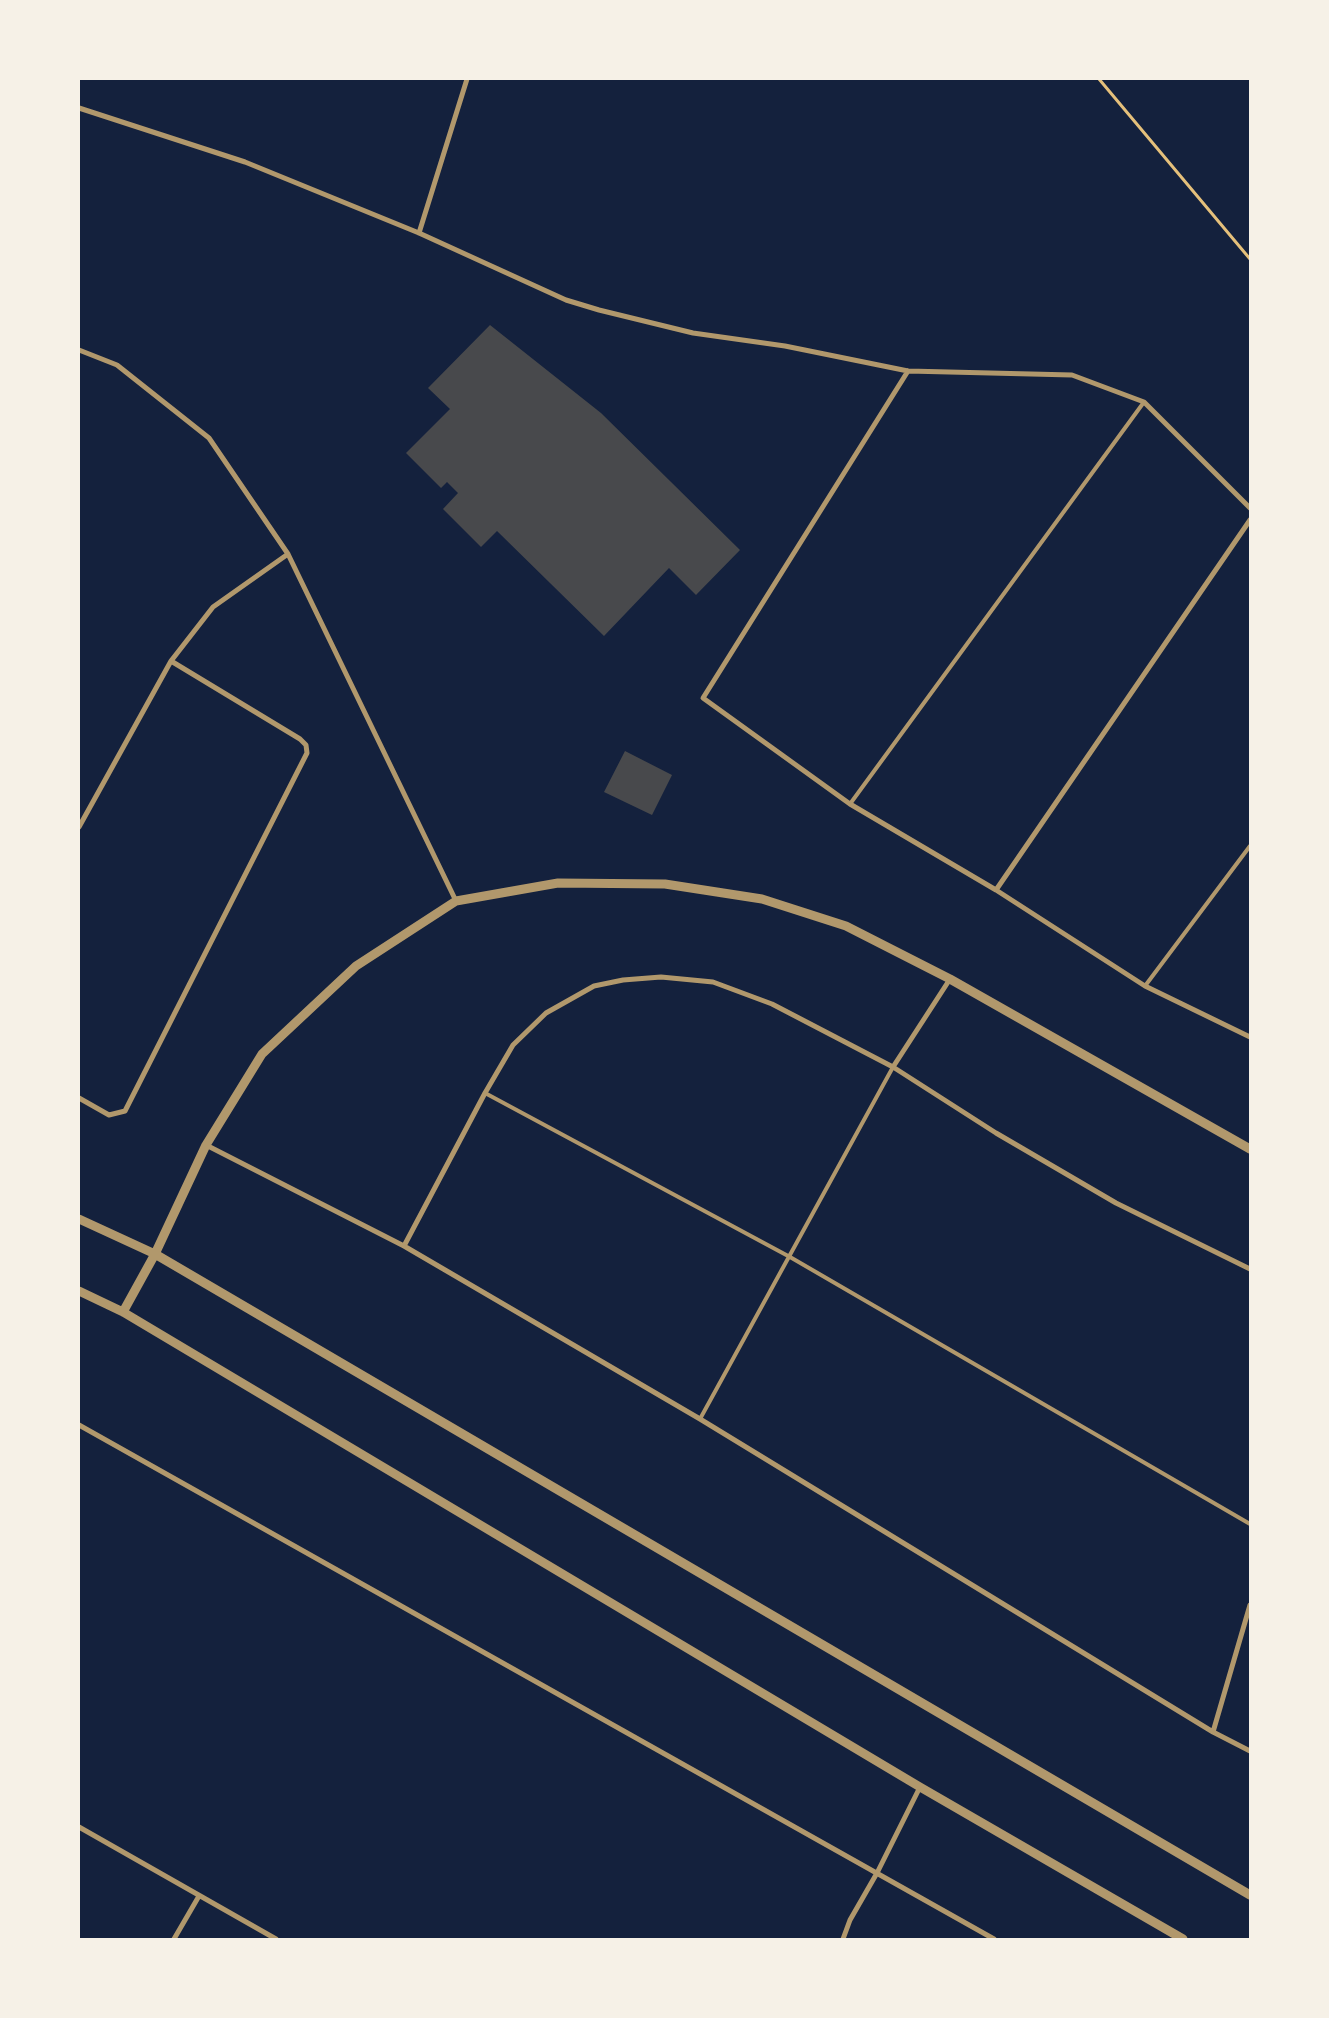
<!DOCTYPE html>
<style>
body{margin:0}
#map{position:relative;width:1329px;height:2018px;overflow:hidden;background:#14213d;font-family:"Playfair Display",serif}
canvas{display:block}
.frame{position:absolute;inset:0;border:80px solid #f6f1e7;pointer-events:none}
</style>
<div id="map">
<canvas width="1329" height="2018"></canvas>
<div class="frame"></div>
</div>
<script>
const context = document.querySelector('canvas').getContext('2d');
context.lineJoin = 'round';
function paint(path, color) { context.fillStyle = color; context.fill(path, 'evenodd'); }
function strokePath(path, color, width, dash) { context.strokeStyle = color; context.lineWidth = width; context.lineCap = dash ? 'butt' : 'round'; context.setLineDash(dash || []); context.stroke(path); }
paint(new Path2D(`
 M 490,325 L 601,413 L 740,550 L 696,595 L 669,568 L 604,636 L 497,531 L 481,547 L 443,509 L 458,493 L 447,482 L 441,488 L 406,453 L 450,409 L 428,388 Z
 M 625,751 L 672,775 L 652,815 L 604,792 Z`), '#48494c');
strokePath(new Path2D(`
 M 1099,79 L 1250,259`), '#e5c07b', 3);
strokePath(new Path2D(`
 M 850,804 L 1144,402
 M 1145,986 L 1250,846
 M 485,1093 L 790,1257 L 1250,1524
 M 700,1419 L 893,1067`), '#b1986c', 4);
strokePath(new Path2D(`
 M 79,108 L 245,162 L 419,233 L 566,300 L 599,310 L 693,333 L 785,346 L 908,371 L 1072,375 L 1144,402 L 1250,508
 M 419,233 L 467,79
 M 79,350 L 117,365 L 209,438 L 288,554 L 456,901
 M 908,371 L 703,698 L 850,804 L 996,890 L 1145,986 L 1250,1037
 M 79,827 L 171,661 L 213,607 L 288,554
 M 996,890 L 1250,520
 M 893,1067 L 950,979
 M 79,1098 L 109,1115 L 125,1111 L 307,753 L 306,745 L 300,739 L 171,661
 M 206,1145 L 404,1246 L 700,1419 L 1213,1732 L 1250,1751
 M 404,1246 L 485,1093 L 513,1045 L 546,1013 L 594,986 L 623,980 L 661,977 L 713,982 L 772,1004 L 893,1067 L 996,1133 L 1116,1203 L 1250,1269
 M 79,1425 L 994,1939
 M 1213,1732 L 1250,1605
 M 79,1827 L 276,1939
 M 174,1939 L 199,1896
 M 843,1939 L 850,1920 L 877,1873 L 920,1787`), '#b1986c', 5);
strokePath(new Path2D(`
 M 79,1219 L 155,1254 L 1250,1895
 M 79,1291 L 123,1312 L 920,1787 L 1183,1939
 M 123,1312 L 155,1254 L 206,1145 L 262,1054 L 356,966 L 456,901 L 558,883 L 665,884 L 762,899 L 846,926 L 950,979 L 1250,1149`), '#b1986c', 9);
</script>
